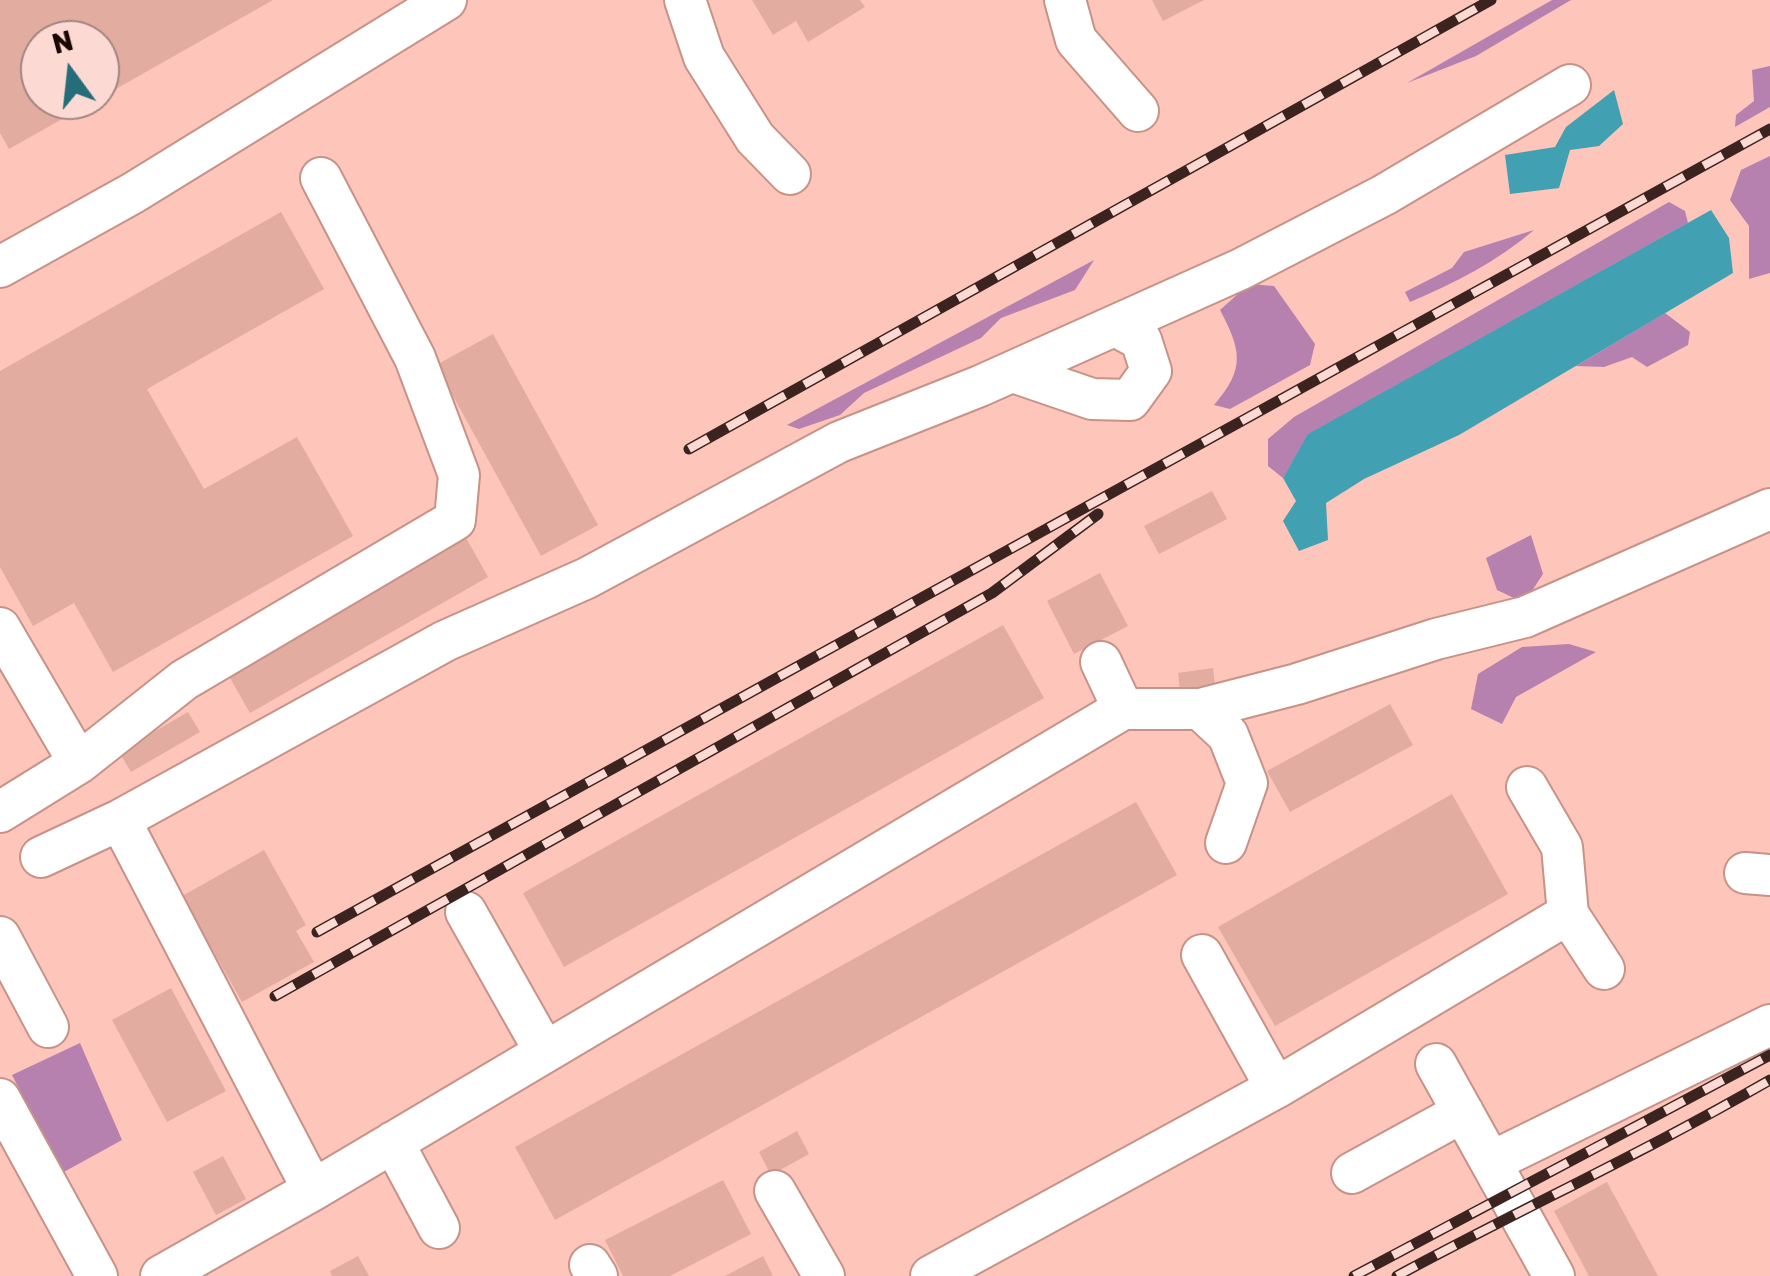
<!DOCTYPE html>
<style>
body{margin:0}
#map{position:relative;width:1770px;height:1276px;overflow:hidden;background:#fec5ba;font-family:Rubik,sans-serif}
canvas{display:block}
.north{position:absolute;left:20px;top:20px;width:100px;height:100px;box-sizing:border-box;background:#fcd9d2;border:2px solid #a18580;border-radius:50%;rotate:345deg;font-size:28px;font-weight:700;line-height:40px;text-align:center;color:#190704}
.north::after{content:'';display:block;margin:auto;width:35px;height:45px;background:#266d7a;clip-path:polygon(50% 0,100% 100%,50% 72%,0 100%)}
</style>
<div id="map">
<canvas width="1770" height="1276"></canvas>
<div class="north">N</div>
</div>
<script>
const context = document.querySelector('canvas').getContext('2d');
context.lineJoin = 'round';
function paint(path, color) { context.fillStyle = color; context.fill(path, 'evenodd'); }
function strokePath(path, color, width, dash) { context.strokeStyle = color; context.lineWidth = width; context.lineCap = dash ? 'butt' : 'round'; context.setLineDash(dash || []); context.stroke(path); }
paint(new Path2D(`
 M 1552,0 L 1571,0 L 1476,56 L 1407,83 Z
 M 1770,66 L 1770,107 L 1735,127 L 1736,115 L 1754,101 L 1752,70 Z
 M 1770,156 L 1770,273 L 1749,279 L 1749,226 L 1730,200 L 1741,170 Z
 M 1669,202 L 1685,211 L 1688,223 L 1309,434 L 1283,478 L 1268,466 L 1268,439 L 1294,417 Z
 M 1534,230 C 1498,261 1453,284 1410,302 L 1405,292 L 1452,268 L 1464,252 Z
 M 1094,260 L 1075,290 L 1001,318 L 981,338 L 864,393 L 840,415 L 799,429 L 787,425 Z
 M 1249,284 L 1274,286 L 1315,344 L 1310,365 L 1230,409 L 1214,405 C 1246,368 1241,350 1220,310 Z
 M 1665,313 L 1690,332 L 1688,345 L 1647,367 L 1632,357 L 1604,367 L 1576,366 Z
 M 1531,535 L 1543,574 L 1528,597 L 1516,599 L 1497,590 L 1486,558 Z
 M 1569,644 L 1596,652 L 1516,697 L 1502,724 L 1471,709 L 1478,674 L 1522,647 Z
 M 80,1043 L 122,1140 L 62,1173 L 12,1075 Z`), '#b781af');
paint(new Path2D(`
 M 1614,90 L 1623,124 L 1599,146 L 1570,150 L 1559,188 L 1510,194 L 1505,155 L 1555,147 L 1566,127 Z
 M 1711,210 L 1729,238 L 1733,273 L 1459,435 L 1364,479 L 1326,503 L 1328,540 L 1299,551 L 1283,521 L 1296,501 L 1283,478 L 1308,434 Z`), '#41a0b2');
paint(new Path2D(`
 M 0,0 L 273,0 L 100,98 L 100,40 L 40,40 L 40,100 L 96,100 L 9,149 L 0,133 Z
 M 752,0 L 860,0 L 865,7 L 808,42 L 796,21 L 773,35 Z
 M 1152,0 L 1204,0 L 1163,21 Z
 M 281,212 L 324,289 L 147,389 L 204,489 L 297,437 L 353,536 L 113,672 L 74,603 L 33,626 L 0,567 L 0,371 Z
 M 493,334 L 598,525 L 541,556 L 436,365 Z
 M 1212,491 L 1227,519 L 1159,554 L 1144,526 Z
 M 465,536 L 488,577 L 250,713 L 226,671 Z
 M 1100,573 L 1128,626 L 1074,654 L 1047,601 Z
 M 1003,625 L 1044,698 L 564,967 L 523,893 Z
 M 1213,668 L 1215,685 L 1180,690 L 1178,673 Z
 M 1390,704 L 1413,745 L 1290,812 L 1267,771 Z
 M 188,712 L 200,732 L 131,772 L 119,752 Z
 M 1452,794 L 1508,894 L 1275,1026 L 1218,927 Z
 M 1136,802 L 1177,875 L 555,1220 L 515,1147 Z
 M 264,850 L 306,925 L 296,931 L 314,962 L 242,1002 L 182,896 Z
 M 171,988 L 226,1091 L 167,1122 L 112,1020 Z
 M 797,1131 L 809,1154 L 771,1175 L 759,1152 Z
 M 223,1156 L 246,1199 L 216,1215 L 193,1172 Z
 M 723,1180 L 751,1234 L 670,1276 L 623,1276 L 605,1240 Z
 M 1607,1182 L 1658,1276 L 1589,1276 L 1554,1211 Z
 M 358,1256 L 369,1276 L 332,1276 L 330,1271 Z
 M 763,1256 L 773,1276 L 725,1276 Z`), '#e3aca0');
const minor = new Path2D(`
 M 685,0 L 704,57 L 755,138 L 790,174
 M 1065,0 L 1076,40 L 1138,111
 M 0,267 L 133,193 L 446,0
 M 1013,372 L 1092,399 L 1130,400 L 1151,371 L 1141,340 L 1117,327
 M 0,628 L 79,763
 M 1101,662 L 1123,709
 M 1200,709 L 1228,735 L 1247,783 L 1226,843
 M 1527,787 L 1562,847 L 1568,914 L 1604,969
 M 0,812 L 79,763 L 184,680 L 455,520 L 459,475 L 415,358 L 321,178
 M 120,820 L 313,1190
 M 41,857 L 120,820 L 445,641 L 587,578 L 839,442 L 980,386 L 1241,269 L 1384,195 L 1570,85
 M 1745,873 L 1770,875
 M 466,912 L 545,1052
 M 0,937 L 48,1027
 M 1202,955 L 1276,1088
 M 1436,1064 L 1554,1276
 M 0,1099 L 97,1276
 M 393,1142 L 439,1228
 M 1491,1162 L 1770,1025
 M 1352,1173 L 1463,1112
 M 775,1191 L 824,1276
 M 590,1265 L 597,1276
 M 161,1276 L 313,1190 L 1123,709 L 1200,709 L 1297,684 L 1436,639 L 1525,617 L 1770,509
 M 931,1276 L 1276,1088 L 1568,914`);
strokePath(minor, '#c79287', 44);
strokePath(minor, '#fff', 40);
const rail = new Path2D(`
 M 689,449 L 1491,0
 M 317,932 L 1770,129
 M 275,996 L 992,593 L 1098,514
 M 1354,1276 L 1770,1055
 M 1397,1276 C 1521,1209 1649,1150 1770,1080`);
strokePath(rail, '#3b231f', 11);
strokePath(rail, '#fcd9d2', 8, [22]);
</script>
